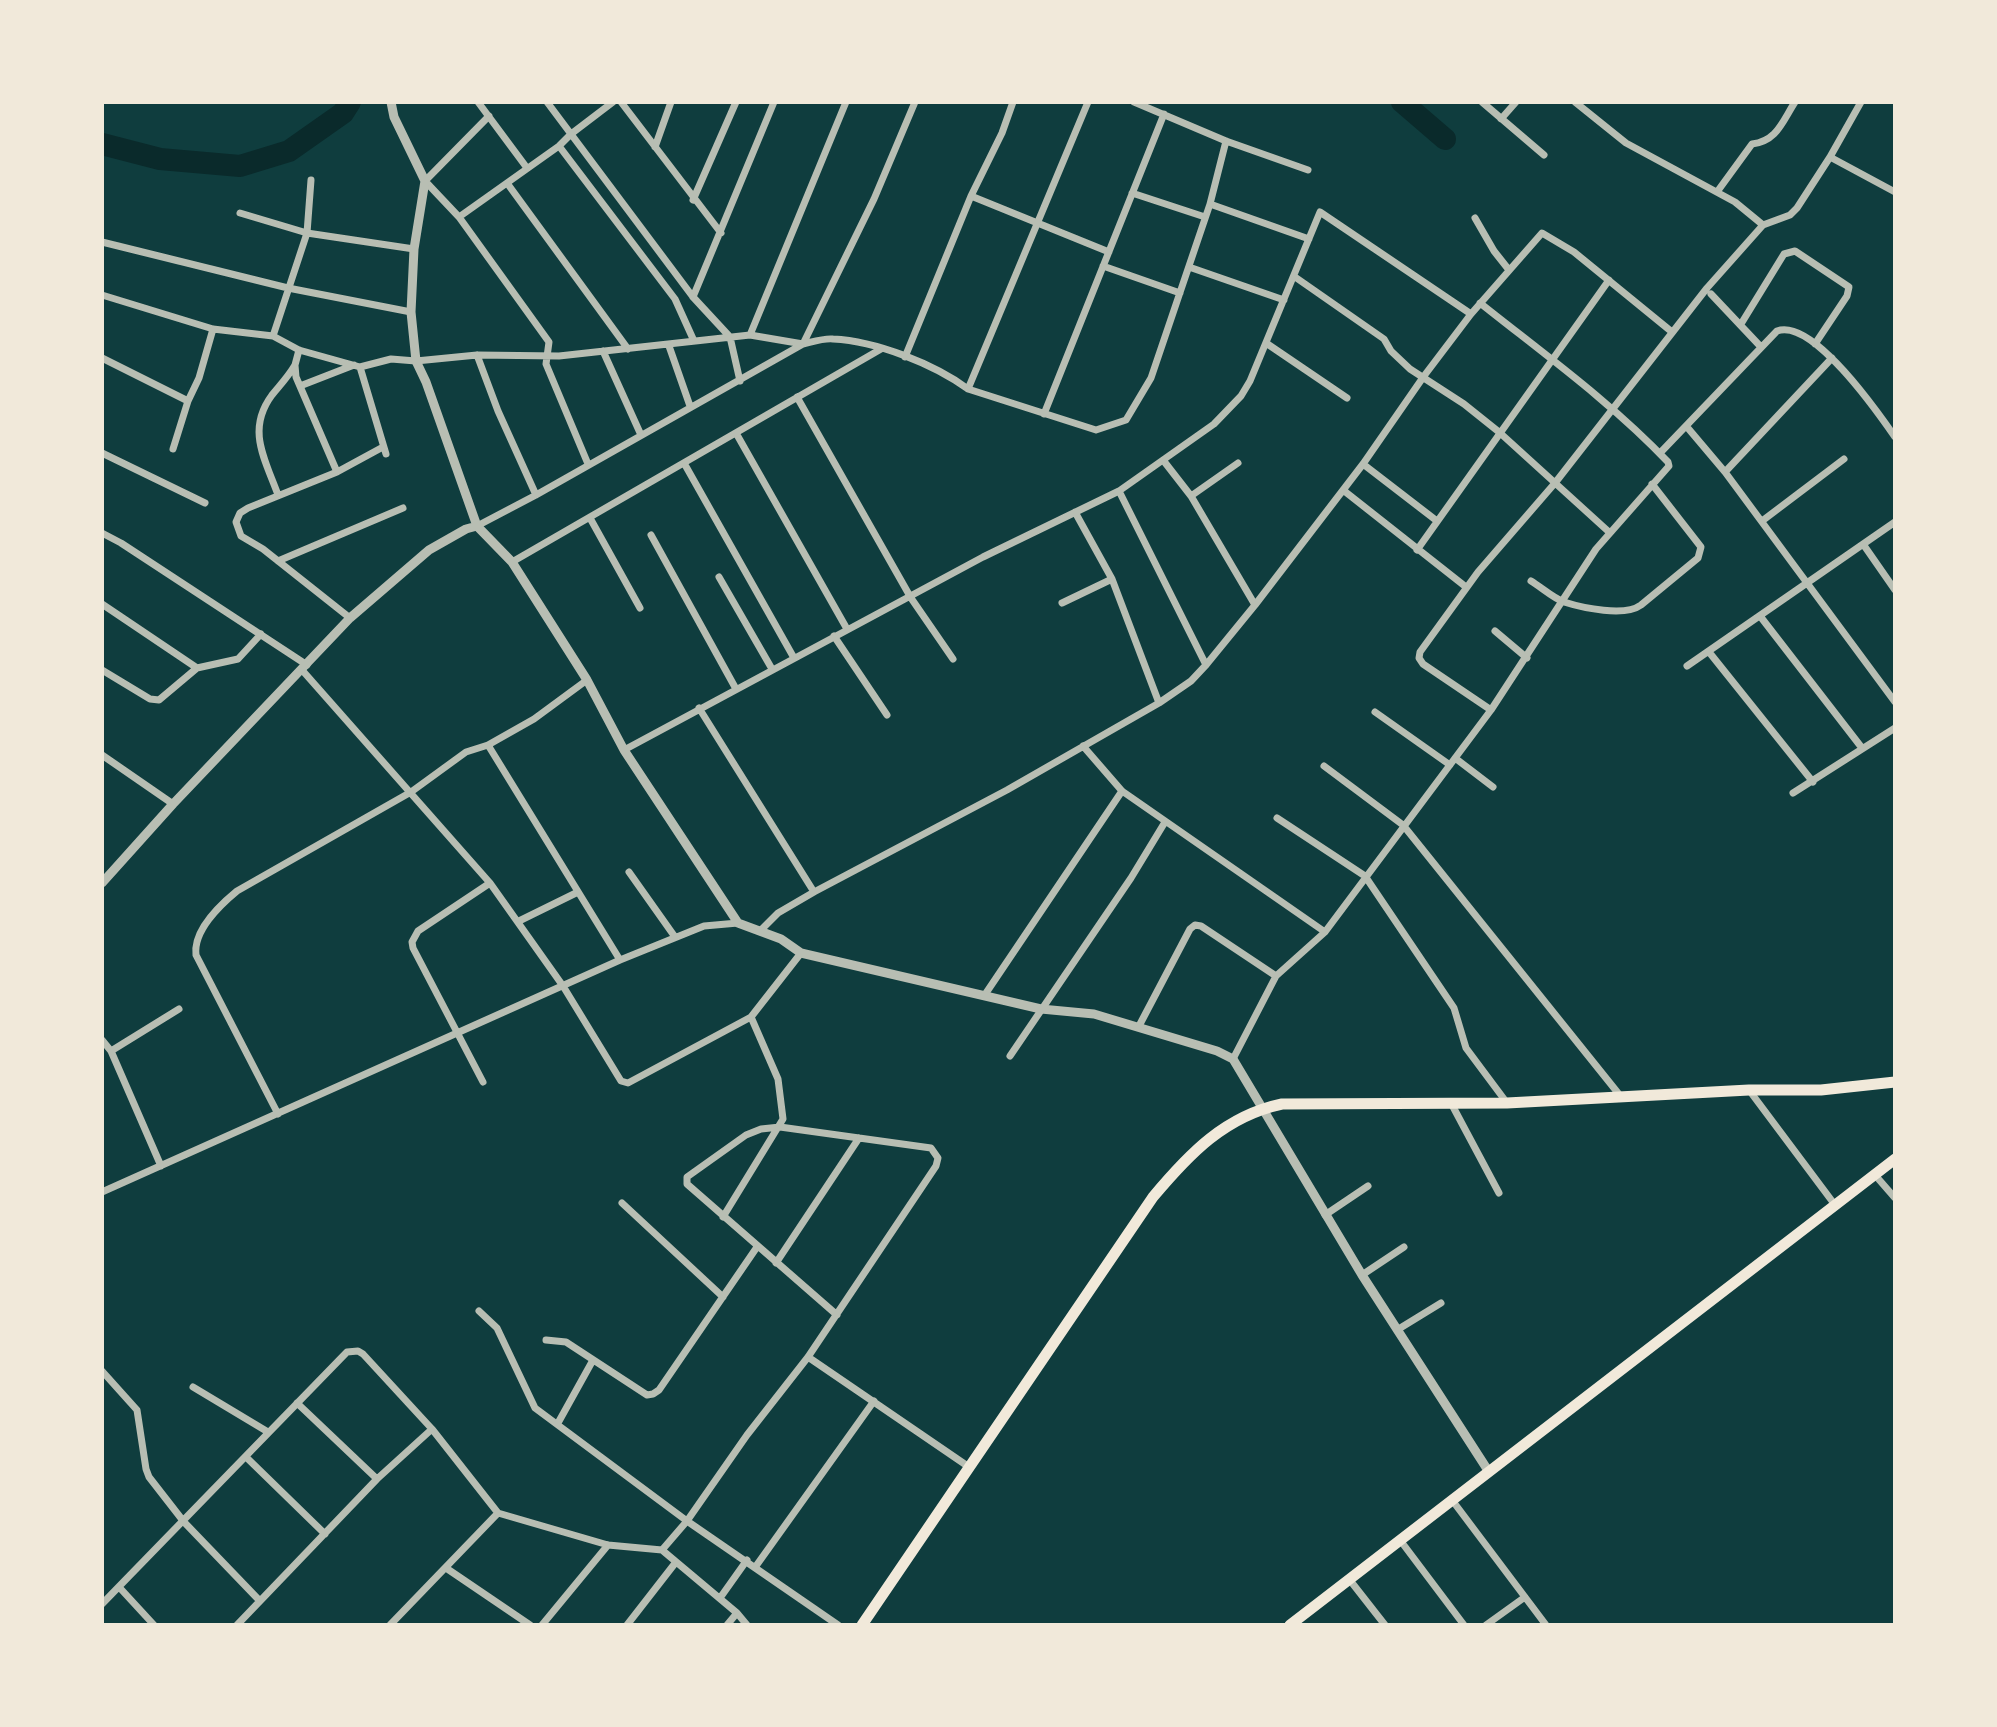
<!DOCTYPE html>
<style>
body{margin:0}
#map{position:relative;width:1997px;height:1727px;overflow:hidden;background:#0f3d3e;font-family:"Fira Sans Condensed",sans-serif}
canvas{display:block}
.frame{position:absolute;inset:0;border:104px solid #f1e9da;pointer-events:none}
</style>
<div id="map">
<canvas width="1997" height="1727"></canvas>
<div class="frame"></div>
</div>
<script>
const context = document.querySelector('canvas').getContext('2d');
context.lineJoin = 'round';
function strokePath(path, color, width, dash) { context.strokeStyle = color; context.lineWidth = width; context.lineCap = dash ? 'butt' : 'round'; context.setLineDash(dash || []); context.stroke(path); }
strokePath(new Path2D(`
 M 1402,102 L 1445,139
 M 102,144 L 160,159 L 240,166 L 289,151 L 343,113 L 350,102`), '#0a2a2b', 22);
strokePath(new Path2D(`
 M 478,102 L 527,168
 M 547,102 L 693,297 L 730,337 L 740,381
 M 621,102 L 721,233
 M 1134,102 L 1226,141 L 1308,170
 M 1482,102 L 1544,155
 M 1575,102 L 1626,143 L 1735,202 L 1763,225
 M 489,116 L 425,181 L 459,217 L 549,342 L 546,364 L 588,464
 M 1501,119 L 1516,102
 M 559,146 L 675,299 L 694,341
 M 655,147 L 671,102
 M 1830,157 L 1895,192
 M 507,183 L 628,349
 M 1717,192 L 1752,144 C 1777,141 1782,122 1795,102
 M 1132,193 L 1205,217
 M 971,196 L 1109,252
 M 693,200 L 736,102
 M 1210,204 L 1309,239
 M 240,213 L 307,233 L 414,249
 M 459,217 L 559,146 L 571,134 L 613,102
 M 1475,218 L 1494,251 L 1509,270
 M 102,242 L 288,288 L 411,312
 M 1103,266 L 1180,293
 M 1189,267 L 1284,300
 M 1295,277 L 1384,339 L 1391,351 L 1410,369 L 1464,404 L 1499,432 L 1609,532
 M 1711,294 L 1761,347
 M 102,295 L 213,329 L 273,336 L 299,350 L 360,367 L 391,359 L 416,361 L 477,355 L 559,356 L 750,335 L 846,102
 M 693,297 L 774,102
 M 1741,324 L 1784,254 L 1795,251 L 1849,287 L 1847,296 L 1815,344
 M 750,335 L 803,344 L 874,199 L 915,102
 M 273,336 L 307,233 L 311,180
 M 1266,343 L 1347,398
 M 669,346 L 690,406
 M 299,350 L 295,365 L 296,377 L 337,472
 M 603,351 L 641,435
 M 477,355 L 498,411 L 536,495
 M 905,357 L 971,196 L 1002,133 L 1013,102
 M 102,358 L 188,401 L 199,378 L 213,329
 M 360,367 L 386,454
 M 300,386 L 354,365
 M 968,389 L 1088,102
 M 797,397 L 911,598 L 953,659
 M 1044,414 L 1164,114
 M 1687,427 L 1725,472 L 1895,702
 M 736,433 L 847,629
 M 173,449 L 188,401
 M 102,453 L 205,503
 M 1660,453 L 1777,331 C 1812,318 1877,411 1895,437
 M 1163,460 L 1191,496 L 1255,605
 M 684,463 L 794,658
 M 1363,464 L 1437,521
 M 1725,472 L 1832,358
 M 1343,490 L 1466,587
 M 1119,491 L 1206,665
 M 278,495 C 265,459 246,430 272,395 C 280,385 288,377 295,365
 M 1191,496 L 1238,463
 M 1075,512 L 1112,579 L 1159,703
 M 590,518 L 640,608
 M 1762,521 L 1844,459
 M 477,526 L 536,495 L 803,344 C 812,342 824,338 833,339 C 876,341 934,364 968,389 L 1096,430 L 1126,420 L 1151,378 L 1210,204 L 1226,141
 M 102,533 L 121,543 L 307,665
 M 651,535 L 736,689
 M 1863,544 L 1895,590
 M 1417,550 L 1609,280
 M 278,561 L 403,508
 M 512,562 L 881,349
 M 719,577 L 772,669
 M 1531,581 C 1541,587 1553,598 1564,602 C 1583,608 1625,617 1641,605 L 1698,558 L 1701,547 L 1652,484
 M 1062,603 L 1112,579
 M 102,604 L 197,668
 M 1760,616 L 1862,748
 M 350,618 L 263,549 L 241,536 L 236,522 L 240,513 L 248,508 L 337,472 L 383,447
 M 1495,631 L 1527,658
 M 834,636 L 887,715
 M 1709,652 L 1813,782
 M 1687,666 L 1895,522
 M 102,670 L 150,699 L 159,700 L 197,668 L 238,659 L 261,634
 M 302,670 L 490,883 L 563,986 L 621,1081 L 628,1083 L 751,1017 L 801,953
 M 699,708 L 814,892
 M 1491,710 L 1423,664 L 1419,658 L 1420,652 L 1478,572 L 1555,483 L 1707,288 L 1763,225 L 1790,215 L 1797,208 L 1830,157 L 1861,102
 M 1375,712 L 1450,765
 M 488,745 L 620,960
 M 1083,746 L 1122,791 L 1325,932
 M 624,750 L 983,557 L 1119,491 L 1214,424 L 1241,396 L 1250,381 L 1320,212 L 1471,314
 M 102,755 L 173,804
 M 1455,758 L 1493,787
 M 1324,766 L 1403,825 L 1622,1098
 M 1793,793 L 1895,728
 M 1277,818 L 1365,876 L 1454,1008 L 1466,1048 L 1507,1103
 M 629,872 L 675,937
 M 519,921 L 578,892
 M 761,930 L 778,913 L 814,892 L 1007,790 L 1159,703 L 1191,681 L 1206,665 L 1255,605 L 1363,464 L 1424,376 L 1471,314 L 1542,233 L 1574,252 L 1672,332
 M 984,996 L 1122,791
 M 1139,1026 L 1190,929 L 1195,925 L 1201,926 L 1276,976
 M 102,1040 L 111,1051 L 161,1166
 M 111,1051 L 179,1009
 M 1010,1056 L 1131,878 L 1165,822
 M 1233,1059 L 1276,976 L 1325,932 L 1491,710 L 1596,549 L 1669,466 L 1668,462 C 1612,403 1544,354 1480,303
 M 483,1082 L 413,948 L 412,942 L 418,931 L 490,883
 M 1749,1090 L 1835,1205
 M 1451,1103 L 1499,1193
 M 278,1114 L 196,955 C 193,931 220,905 237,891 L 411,792 L 466,752 L 488,745 L 534,719 L 587,680
 M 1875,1175 L 1895,1198
 M 102,1192 L 620,960 L 704,926 L 738,923
 M 622,1203 L 723,1297
 M 1325,1215 L 1368,1186
 M 723,1217 L 783,1119 L 778,1079 L 751,1017
 M 776,1263 L 859,1138
 M 1362,1275 L 1404,1247
 M 479,1311 L 497,1328 L 535,1408 L 687,1521 L 838,1625
 M 1397,1330 L 1441,1303
 M 546,1340 L 566,1342 L 647,1395 L 653,1394 L 659,1390 L 757,1247
 M 808,1357 L 969,1467
 M 102,1371 L 137,1410 L 146,1469 L 149,1477 L 184,1522 L 259,1600
 M 193,1387 L 268,1432
 M 297,1403 L 377,1479
 M 558,1423 L 593,1360
 M 246,1457 L 325,1534
 M 1452,1500 L 1546,1625
 M 1400,1540 L 1464,1625
 M 662,1550 L 687,1521 L 747,1435 L 808,1357 L 936,1166 L 938,1158 L 931,1148 L 780,1127 L 761,1129 L 746,1135 L 687,1177 L 687,1184 L 837,1315
 M 662,1550 L 737,1613 L 747,1625
 M 756,1566 L 874,1401
 M 446,1568 L 530,1625
 M 1349,1579 L 1385,1625
 M 119,1587 L 154,1625
 M 720,1598 L 747,1560
 M 102,1604 L 347,1352 L 358,1351 L 363,1354 L 432,1429 L 498,1513 L 608,1545 L 662,1550
 M 237,1625 L 377,1479 L 432,1429
 M 390,1625 L 498,1513
 M 542,1625 L 608,1545
 M 627,1625 L 676,1562
 M 727,1625 L 737,1613
 M 1486,1625 L 1525,1597`), '#b8beb3', 7);
strokePath(new Path2D(`
 M 391,102 L 394,117 L 425,181 L 414,249 L 411,312 L 416,361 L 426,382 L 477,526 L 512,562 L 587,680 L 624,750 L 738,923 L 781,939 L 801,953 L 1041,1009 L 1094,1014 L 1217,1051 L 1233,1059 L 1362,1275 L 1489,1472
 M 102,883 L 173,804 L 350,618 L 429,550 L 466,529 L 477,526`), '#b8beb3', 9);
strokePath(new Path2D(`
 M 862,1625 L 1153,1197 C 1189,1154 1225,1116 1282,1104 L 1507,1103 L 1749,1090 L 1821,1090 L 1895,1082
 M 1290,1625 L 1895,1159`), '#f1e9da', 11);
</script>
